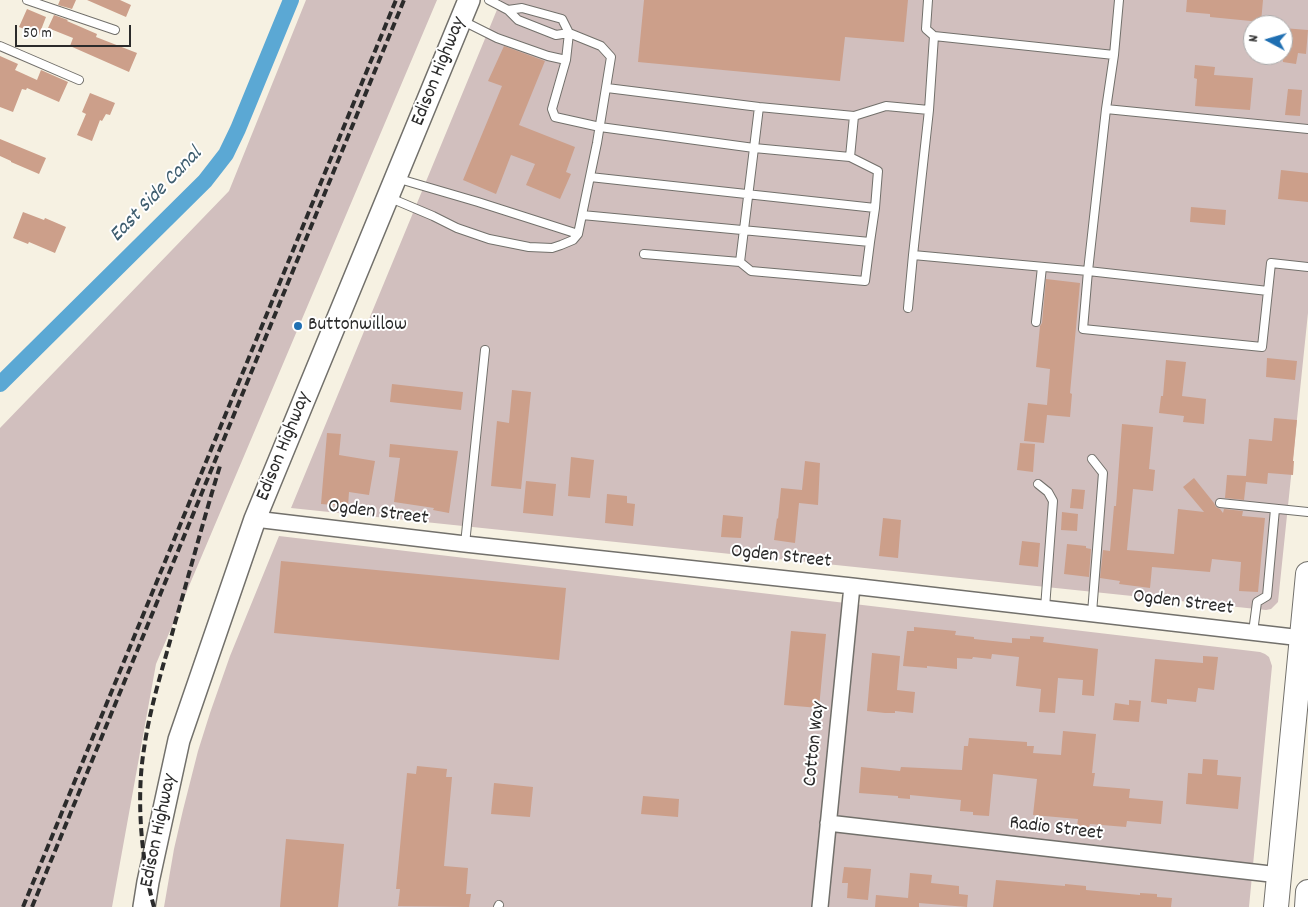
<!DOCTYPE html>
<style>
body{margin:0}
#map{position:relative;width:1308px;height:907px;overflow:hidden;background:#f6f1e2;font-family:Dekko,sans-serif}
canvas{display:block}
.north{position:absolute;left:1243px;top:15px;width:50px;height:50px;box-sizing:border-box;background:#fff;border:1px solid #aaa;border-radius:50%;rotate:276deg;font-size:14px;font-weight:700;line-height:20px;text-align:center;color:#2b2b2b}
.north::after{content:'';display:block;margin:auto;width:18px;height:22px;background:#1f6fb2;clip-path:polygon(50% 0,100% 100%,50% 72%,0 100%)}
.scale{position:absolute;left:15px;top:25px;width:116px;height:22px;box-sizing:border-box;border:2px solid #2b2b2b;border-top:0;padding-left:6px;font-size:15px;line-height:18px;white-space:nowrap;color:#2b2b2b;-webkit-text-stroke:4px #fff;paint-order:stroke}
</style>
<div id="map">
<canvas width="1308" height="907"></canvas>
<div class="north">N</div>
<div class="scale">50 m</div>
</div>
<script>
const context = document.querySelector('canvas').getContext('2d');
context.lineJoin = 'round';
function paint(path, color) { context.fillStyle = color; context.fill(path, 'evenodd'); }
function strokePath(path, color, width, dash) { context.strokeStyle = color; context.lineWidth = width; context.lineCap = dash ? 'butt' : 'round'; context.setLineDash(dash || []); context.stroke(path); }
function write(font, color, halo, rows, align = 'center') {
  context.font = font + ' Dekko,sans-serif'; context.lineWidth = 4; context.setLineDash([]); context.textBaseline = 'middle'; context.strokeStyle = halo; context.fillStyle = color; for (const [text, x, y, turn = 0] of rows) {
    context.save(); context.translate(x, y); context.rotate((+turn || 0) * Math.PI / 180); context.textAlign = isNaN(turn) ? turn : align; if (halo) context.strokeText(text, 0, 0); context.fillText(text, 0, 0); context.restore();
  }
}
paint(new Path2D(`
 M 306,0 L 437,0 L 156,664 L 112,907 L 0,907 L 0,428 L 229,191 Z
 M 501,0 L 1308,0 L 1308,313 L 1278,602 L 1271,609 L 1266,610 L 291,508 ZM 1253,25 L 1283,25 L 1283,55 L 1253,55 Z
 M 279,536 L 1260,652 L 1265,654 L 1269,657 L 1272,666 L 1249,907 L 164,907 L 174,849 L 183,810 L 198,751 L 210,713 L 230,656 Z`), '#d1bfbe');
strokePath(new Path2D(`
 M 0,384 L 205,181 L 226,154 L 238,129 L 291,0`), '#5ba8d4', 16);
paint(new Path2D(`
 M 60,0 L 76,0 L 72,9 L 58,5 Z
 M 87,0 L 120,0 L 131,5 L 126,17 Z
 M 644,0 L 908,0 L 904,42 L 845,37 L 840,81 L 638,62 Z
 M 1187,0 L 1263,0 L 1261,22 L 1210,17 L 1210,14 L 1186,12 Z
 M 27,9 L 46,17 L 39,35 L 19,27 Z
 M 54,15 L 68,20 L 67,21 L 97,34 L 96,37 L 137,53 L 129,72 L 70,46 L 73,38 L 48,28 Z
 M 1283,28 L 1308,30 L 1306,54 L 1298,53 L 1296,64 L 1283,62 Z
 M 504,46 L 545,61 L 519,125 L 575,147 L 566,172 L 571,174 L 560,199 L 526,185 L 535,164 L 511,155 L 496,194 L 463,180 L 502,86 L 488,81 Z
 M 0,56 L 18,64 L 15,70 L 37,80 L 41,70 L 68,82 L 59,102 L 27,88 L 26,90 L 22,89 L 13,112 L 0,107 Z
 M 1195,65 L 1215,67 L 1214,75 L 1253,78 L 1250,110 L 1195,106 L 1197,79 L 1194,78 Z
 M 1288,89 L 1302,90 L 1300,116 L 1285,115 Z
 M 90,93 L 115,103 L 110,115 L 106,114 L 102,121 L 100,120 L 92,141 L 77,135 L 86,114 L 82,112 Z
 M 0,139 L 46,158 L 39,174 L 11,162 L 11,161 L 0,156 Z
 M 1281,170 L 1308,173 L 1308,202 L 1278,199 Z
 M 1191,207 L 1226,210 L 1225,225 L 1190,222 Z
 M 23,212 L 44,220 L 45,218 L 66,227 L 55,253 L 29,242 L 28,244 L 13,238 Z
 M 1046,279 L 1080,283 L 1070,393 L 1072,394 L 1070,417 L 1047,415 L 1044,443 L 1024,441 L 1028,403 L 1047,405 L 1050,369 L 1036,367 L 1040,326 L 1042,323 Z
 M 1267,358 L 1297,361 L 1295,380 L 1266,377 Z
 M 1166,360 L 1186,362 L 1182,396 L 1206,399 L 1204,424 L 1183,422 L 1184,416 L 1159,413 L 1161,396 L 1163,396 Z
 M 392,384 L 463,392 L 461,410 L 390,402 Z
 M 512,390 L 531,392 L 521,489 L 491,486 L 497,421 L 509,423 Z
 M 1274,418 L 1297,420 L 1293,461 L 1294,461 L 1293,475 L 1268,473 L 1267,484 L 1246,482 L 1244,500 L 1225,498 L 1227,475 L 1246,476 L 1249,439 L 1272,441 Z
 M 1122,424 L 1153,427 L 1149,469 L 1155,470 L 1153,491 L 1133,489 L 1127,550 L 1174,554 L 1178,509 L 1204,512 L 1183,487 L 1194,478 L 1214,503 L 1216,507 L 1220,509 L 1223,513 L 1224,509 L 1243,511 L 1242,516 L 1265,518 L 1258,592 L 1239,591 L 1241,562 L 1212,559 L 1210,572 L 1152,567 L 1150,588 L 1119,584 L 1120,581 L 1100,578 L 1103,550 L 1110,551 L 1114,506 L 1116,506 Z
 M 327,433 L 341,434 L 339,455 L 375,461 L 369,495 L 349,492 L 348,506 L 321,504 Z
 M 1020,443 L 1035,444 L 1033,472 L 1017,470 Z
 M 390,444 L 458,451 L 449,513 L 433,510 L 434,508 L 394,502 L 400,458 L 389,457 Z
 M 571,457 L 594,460 L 590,498 L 568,496 Z
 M 805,461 L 820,463 L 818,505 L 799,503 L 795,543 L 774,540 L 777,518 L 778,519 L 781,488 L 802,490 Z
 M 526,481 L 556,484 L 553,516 L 523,513 Z
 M 1072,489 L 1085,490 L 1083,509 L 1070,508 Z
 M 607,494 L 627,496 L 627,503 L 635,504 L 633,526 L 605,523 Z
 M 1062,512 L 1078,514 L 1077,531 L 1061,530 Z
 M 723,515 L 743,517 L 741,538 L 721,537 Z
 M 883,518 L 901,520 L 898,558 L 879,556 Z
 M 1022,541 L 1040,543 L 1038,567 L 1019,565 Z
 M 1067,544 L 1086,546 L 1086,548 L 1091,549 L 1089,577 L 1064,574 Z
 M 281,561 L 566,588 L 559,660 L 274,633 Z
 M 914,627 L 956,631 L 955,635 L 974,637 L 974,639 L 1012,643 L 1012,638 L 1030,639 L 1030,636 L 1044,637 L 1043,642 L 1098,649 L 1094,696 L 1082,695 L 1083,680 L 1058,678 L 1055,713 L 1039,712 L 1041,689 L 1016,686 L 1019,657 L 992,654 L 991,659 L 973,657 L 972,659 L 957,658 L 957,669 L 927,666 L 927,668 L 903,666 L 907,631 L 914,631 Z
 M 791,631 L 826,634 L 819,708 L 784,705 Z
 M 872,653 L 900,656 L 897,690 L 915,692 L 913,713 L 895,711 L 895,713 L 885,713 L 867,711 Z
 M 1203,656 L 1218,657 L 1214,690 L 1198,688 L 1196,702 L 1167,699 L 1167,704 L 1151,702 L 1155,659 L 1203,663 Z
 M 1129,700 L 1141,701 L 1139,722 L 1113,720 L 1115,703 L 1129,705 Z
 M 1063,731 L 1096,734 L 1092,773 L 1095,773 L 1093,786 L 1130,789 L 1129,798 L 1163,801 L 1161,824 L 1127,821 L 1126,827 L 1090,824 L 1089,827 L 1077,826 L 1078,819 L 1033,815 L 1037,779 L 993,774 L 989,816 L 973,815 L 973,812 L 960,811 L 961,800 L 910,795 L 910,799 L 898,798 L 898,796 L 859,793 L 861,767 L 900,771 L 901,767 L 962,770 L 964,746 L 968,746 L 969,738 L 1027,742 L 1027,746 L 1034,746 L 1033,753 L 1061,755 Z
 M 1203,759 L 1218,760 L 1217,775 L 1241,777 L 1238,809 L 1186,804 L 1188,773 L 1202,774 Z
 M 417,766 L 447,769 L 446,777 L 452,777 L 444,866 L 468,868 L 466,894 L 471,894 L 469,907 L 398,906 L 400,889 L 396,889 L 407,773 L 416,774 Z
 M 494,783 L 533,787 L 530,817 L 491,814 Z
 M 643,796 L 679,799 L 678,817 L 641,814 Z
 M 286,839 L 344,844 L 338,907 L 280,907 Z
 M 844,867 L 871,869 L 868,900 L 847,898 L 848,883 L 842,883 Z
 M 910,873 L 932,875 L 931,883 L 959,886 L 959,894 L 968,895 L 967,907 L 919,903 L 919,907 L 875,907 L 876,895 L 908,898 Z
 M 996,880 L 1065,886 L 1065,884 L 1086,886 L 1086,890 L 1140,895 L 1140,893 L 1157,894 L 1157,897 L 1172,898 L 1171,907 L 993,907 Z`), '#cc9f8a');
const service = new Path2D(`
 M 27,0 L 115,30
 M 928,0 L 926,29 L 934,36 L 1114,55
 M 508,10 L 522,8 L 562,19 L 569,33 L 566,60 L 552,109 L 555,117 L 600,127 L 754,148 L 740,262 L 751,271 L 865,281 L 870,242
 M 463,21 L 497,38 L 548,56 L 566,60
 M 934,36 L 929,110 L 913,255 L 1088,271 L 1268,291
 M 0,46 L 79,80
 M 607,88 L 759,107 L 854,116 L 886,106 L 929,110
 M 1106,109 L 1114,55 L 1119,0
 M 1308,129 L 1106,109 L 1088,271 L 1083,329 L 1262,347 L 1271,263 L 1308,267
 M 850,157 L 854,116
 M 590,177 L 875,208
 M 396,178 L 478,202 L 578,234
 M 388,197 L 433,216 L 457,228 L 489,239 L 529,247 L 552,248 L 561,245 L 573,240 L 578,234 L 597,143 L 611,57 L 601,46 L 569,33 L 556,35 L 518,20 L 508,10 L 489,0
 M 582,215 L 870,242 L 875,208 L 878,171 L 850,157 L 754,148 L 759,107
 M 644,254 L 740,262
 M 908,308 L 913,255
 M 1036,322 L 1042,267
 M 1038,484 L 1048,492 L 1053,501 L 1045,608
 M 1220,503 L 1308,512
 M 465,544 L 485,350
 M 1092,613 L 1103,473 L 1092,459
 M 1253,632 L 1257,602 L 1267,596 L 1275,509
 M 498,907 L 499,905`);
const minor = new Path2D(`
 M 255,519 L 465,544 L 852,586 L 1302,638
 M 828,823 L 1279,875
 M 820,907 L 852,586`);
const secondary = new Path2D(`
 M 144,907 L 148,882 L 179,740 L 255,519 L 469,0`);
const primary = new Path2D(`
 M 1276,907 L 1308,574
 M 1307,907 L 1308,892`);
strokePath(service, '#72706b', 10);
strokePath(minor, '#72706b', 18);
strokePath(secondary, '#72706b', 24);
strokePath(primary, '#72706b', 26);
strokePath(service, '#fff', 8);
strokePath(minor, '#fff', 15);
strokePath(secondary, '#fff', 21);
strokePath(primary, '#fff', 24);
strokePath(new Path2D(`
 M 23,907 L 396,0
 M 32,907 L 404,0
 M 154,907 C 141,860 136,797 144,749 C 150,706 164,664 175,623 C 190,571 204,518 220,466`), '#2b2b2b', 4, [8, 4]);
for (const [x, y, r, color] of [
 [298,326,5,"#1f6fb2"]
]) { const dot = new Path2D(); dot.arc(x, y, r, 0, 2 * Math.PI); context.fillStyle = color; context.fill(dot); strokePath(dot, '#fff', 2); }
write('20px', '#2b2b2b', '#fff', [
 ["Edison Highway",440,72,-68],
 ["Edison Highway",285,447,-68],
 ["Ogden Street",378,514,7],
 ["Ogden Street",781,558,6],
 ["Ogden Street",1183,604,7],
 ["Cotton Way",816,744,-84],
 ["Radio Street",1056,830,7],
 ["Edison Highway",160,831,-78]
]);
write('20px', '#2b2b2b', '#fff', [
 ["Buttonwillow",308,326]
], 'left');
write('italic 21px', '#3e5d6f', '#fff', [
 ["East Side Canal",157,196,-46]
]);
</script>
